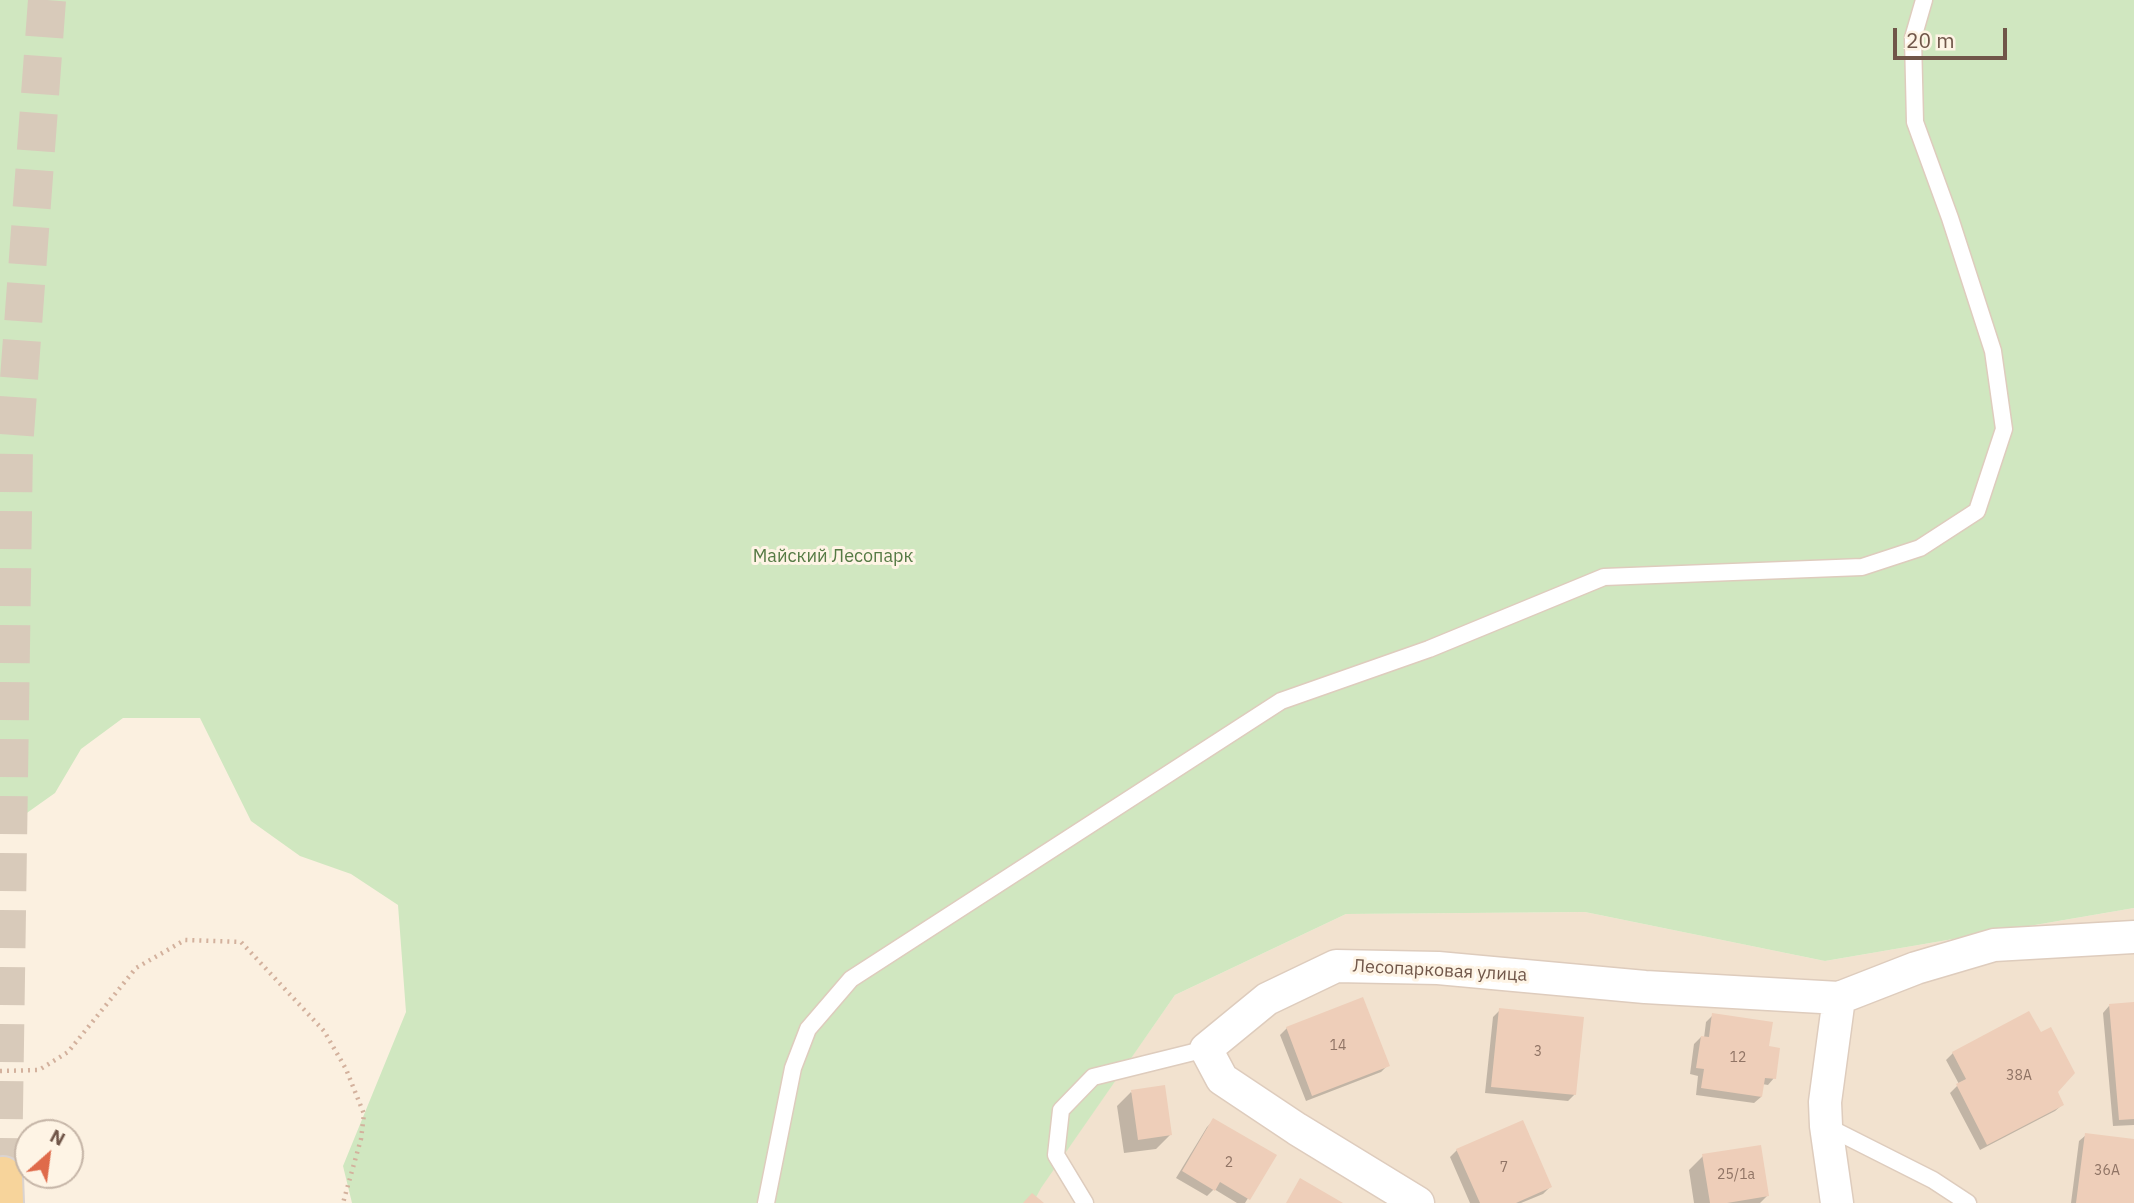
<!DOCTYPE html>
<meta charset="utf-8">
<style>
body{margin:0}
#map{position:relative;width:2134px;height:1203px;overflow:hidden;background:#fbf0e0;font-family:"IBM Plex Sans",sans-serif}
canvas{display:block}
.north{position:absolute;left:14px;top:1119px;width:70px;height:70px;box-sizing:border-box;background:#fef4e5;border:2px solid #c5b5a7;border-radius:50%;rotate:28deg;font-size:19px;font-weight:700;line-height:28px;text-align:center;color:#705649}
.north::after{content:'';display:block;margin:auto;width:24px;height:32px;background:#df6a4a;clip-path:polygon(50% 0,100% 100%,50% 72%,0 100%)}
.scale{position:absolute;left:1893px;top:28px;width:114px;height:32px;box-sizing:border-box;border:4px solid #705649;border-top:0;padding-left:9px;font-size:21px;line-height:24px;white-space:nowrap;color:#705649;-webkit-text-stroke:5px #fef4e5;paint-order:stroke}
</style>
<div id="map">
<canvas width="2134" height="1203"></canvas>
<div class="north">N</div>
<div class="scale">20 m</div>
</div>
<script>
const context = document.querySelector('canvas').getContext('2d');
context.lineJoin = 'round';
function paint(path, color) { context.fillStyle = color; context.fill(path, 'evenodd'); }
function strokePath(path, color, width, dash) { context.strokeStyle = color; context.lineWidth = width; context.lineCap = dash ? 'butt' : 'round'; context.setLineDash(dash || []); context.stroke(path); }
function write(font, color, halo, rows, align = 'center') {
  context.font = font + ' "IBM Plex Sans",sans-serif'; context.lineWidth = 6; context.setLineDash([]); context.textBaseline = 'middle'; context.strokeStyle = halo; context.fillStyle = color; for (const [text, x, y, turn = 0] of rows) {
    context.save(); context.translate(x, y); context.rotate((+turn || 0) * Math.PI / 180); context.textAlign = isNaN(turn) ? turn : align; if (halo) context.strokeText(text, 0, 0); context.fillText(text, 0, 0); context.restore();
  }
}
paint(new Path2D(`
 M 2134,908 L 2134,1203 L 1033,1203 L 1040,1188 L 1175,995 L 1346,914 L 1585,912 L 1825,961 Z`), '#f2e2cf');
paint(new Path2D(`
 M 0,0 L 2134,0 L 2134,908 L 1825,961 L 1585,912 L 1346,914 L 1175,995 L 1041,1188 L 1033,1203 L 352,1203 L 343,1166 L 406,1012 L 398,905 L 351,874 L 300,856 L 251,821 L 200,718 L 123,718 L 81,749 L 55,793 L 0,832 Z`), '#d0e7c0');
paint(new Path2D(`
 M 2134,1004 L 2134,1125 L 2113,1126 L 2103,1013 L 2109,1006 Z
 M 1500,1010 L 1575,1094 L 1568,1101 L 1485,1093 L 1493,1017 Z
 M 1713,1015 L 1774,1078 L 1768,1085 L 1762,1084 L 1761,1097 L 1754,1103 L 1696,1095 L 1698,1076 L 1690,1074 L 1694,1044 L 1701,1037 L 1704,1038 L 1706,1022 Z
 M 1287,1028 L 1388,1065 L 1381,1072 L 1306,1101 L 1280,1035 Z
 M 1953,1053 L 2056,1092 L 2062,1105 L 2055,1111 L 1980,1150 L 1950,1093 L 1959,1084 L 1946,1060 Z
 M 1131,1092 L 1170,1135 L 1156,1149 L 1124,1153 L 1117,1106 Z
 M 1214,1120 L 1274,1156 L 1245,1203 L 1237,1203 L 1214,1189 L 1207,1196 L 1176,1178 L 1207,1127 Z
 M 2086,1135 L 2134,1141 L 2134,1203 L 2071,1203 L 2079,1141 Z
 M 1457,1150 L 1550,1187 L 1543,1194 L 1521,1203 L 1470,1203 L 1450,1157 Z
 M 1703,1156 L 1767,1196 L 1760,1203 L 1694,1203 L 1689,1170 Z`), '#0003');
paint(new Path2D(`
 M 1363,997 L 1390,1066 L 1312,1096 L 1286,1027 Z
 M 2134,1002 L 2134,1119 L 2119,1120 L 2109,1004 Z
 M 1499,1008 L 1584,1017 L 1576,1095 L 1491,1087 Z
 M 2029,1011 L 2041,1032 L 2051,1027 L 2075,1073 L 2058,1092 L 2064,1105 L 1987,1145 L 1956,1084 L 1966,1079 L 1952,1052 Z
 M 1712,1013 L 1773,1022 L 1769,1046 L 1780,1048 L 1776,1079 L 1765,1078 L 1762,1097 L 1701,1088 L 1704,1069 L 1696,1068 L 1701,1036 L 1709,1037 Z
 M 1165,1085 L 1172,1135 L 1138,1140 L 1131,1090 Z
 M 1213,1118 L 1277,1155 L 1250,1200 L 1220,1182 L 1215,1191 L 1182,1171 Z
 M 1523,1120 L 1552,1187 L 1516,1203 L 1480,1203 L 1456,1149 Z
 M 2085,1133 L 2134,1139 L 2134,1203 L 2076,1203 Z
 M 1761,1145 L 1769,1196 L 1727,1203 L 1710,1203 L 1702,1154 Z
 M 1300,1178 L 1343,1203 L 1286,1203 Z
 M 1032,1193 L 1044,1203 L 1023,1203 Z`), '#eeceb9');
strokePath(new Path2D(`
 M 3,1176 L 14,447 L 47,0`), '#d8caba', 38, [38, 19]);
const lane = new Path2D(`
 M 1826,1126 L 1933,1180 L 1968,1203
 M 766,1203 L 793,1068 L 808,1029 L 851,979 L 1281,701 L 1429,649 L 1604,577 L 1862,567 L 1920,548 L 1977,511 L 2004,429 L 1993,351 L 1950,218 L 1915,122 L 1913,38 L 1924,0
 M 1085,1203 L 1056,1155 L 1061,1110 L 1093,1077 L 1206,1049`);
const street = new Path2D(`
 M 1418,1203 L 1297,1129 L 1222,1079 L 1206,1049 L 1267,999 L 1336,966 L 1438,968 L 1645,987 L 1839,998
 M 1837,1203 L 1826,1126 L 1825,1102 L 1839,998 L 1916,968 L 1994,945 L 2134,937`);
const primary = new Path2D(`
 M 3,1176 L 4,1203`);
strokePath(lane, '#deccbd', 19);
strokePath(street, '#deccbd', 35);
strokePath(primary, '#dad3d0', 42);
strokePath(new Path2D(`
 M 0,1071 L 39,1070 L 68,1052 L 136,968 L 185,940 L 241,942 L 324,1031 L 346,1069 L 364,1114 L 361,1139 L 343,1203`), '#d3b19d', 4.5, [2, 5]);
strokePath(lane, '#fff', 16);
strokePath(street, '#fff', 32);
strokePath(primary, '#f7d49b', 38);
write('14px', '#907465', null, [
 ["14",1338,1046],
 ["3",1538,1052],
 ["12",1738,1058],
 ["38А",2019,1076],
 ["2",1229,1163],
 ["7",1504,1168],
 ["36А",2107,1171],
 ["25/1а",1736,1175]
]);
write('18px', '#557a44', '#fef4e5', [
 ["Майский Лесопарк",833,557]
]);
write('18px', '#705649', '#fef4e5', [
 ["Лесопарковая улица",1440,971,3]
]);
</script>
